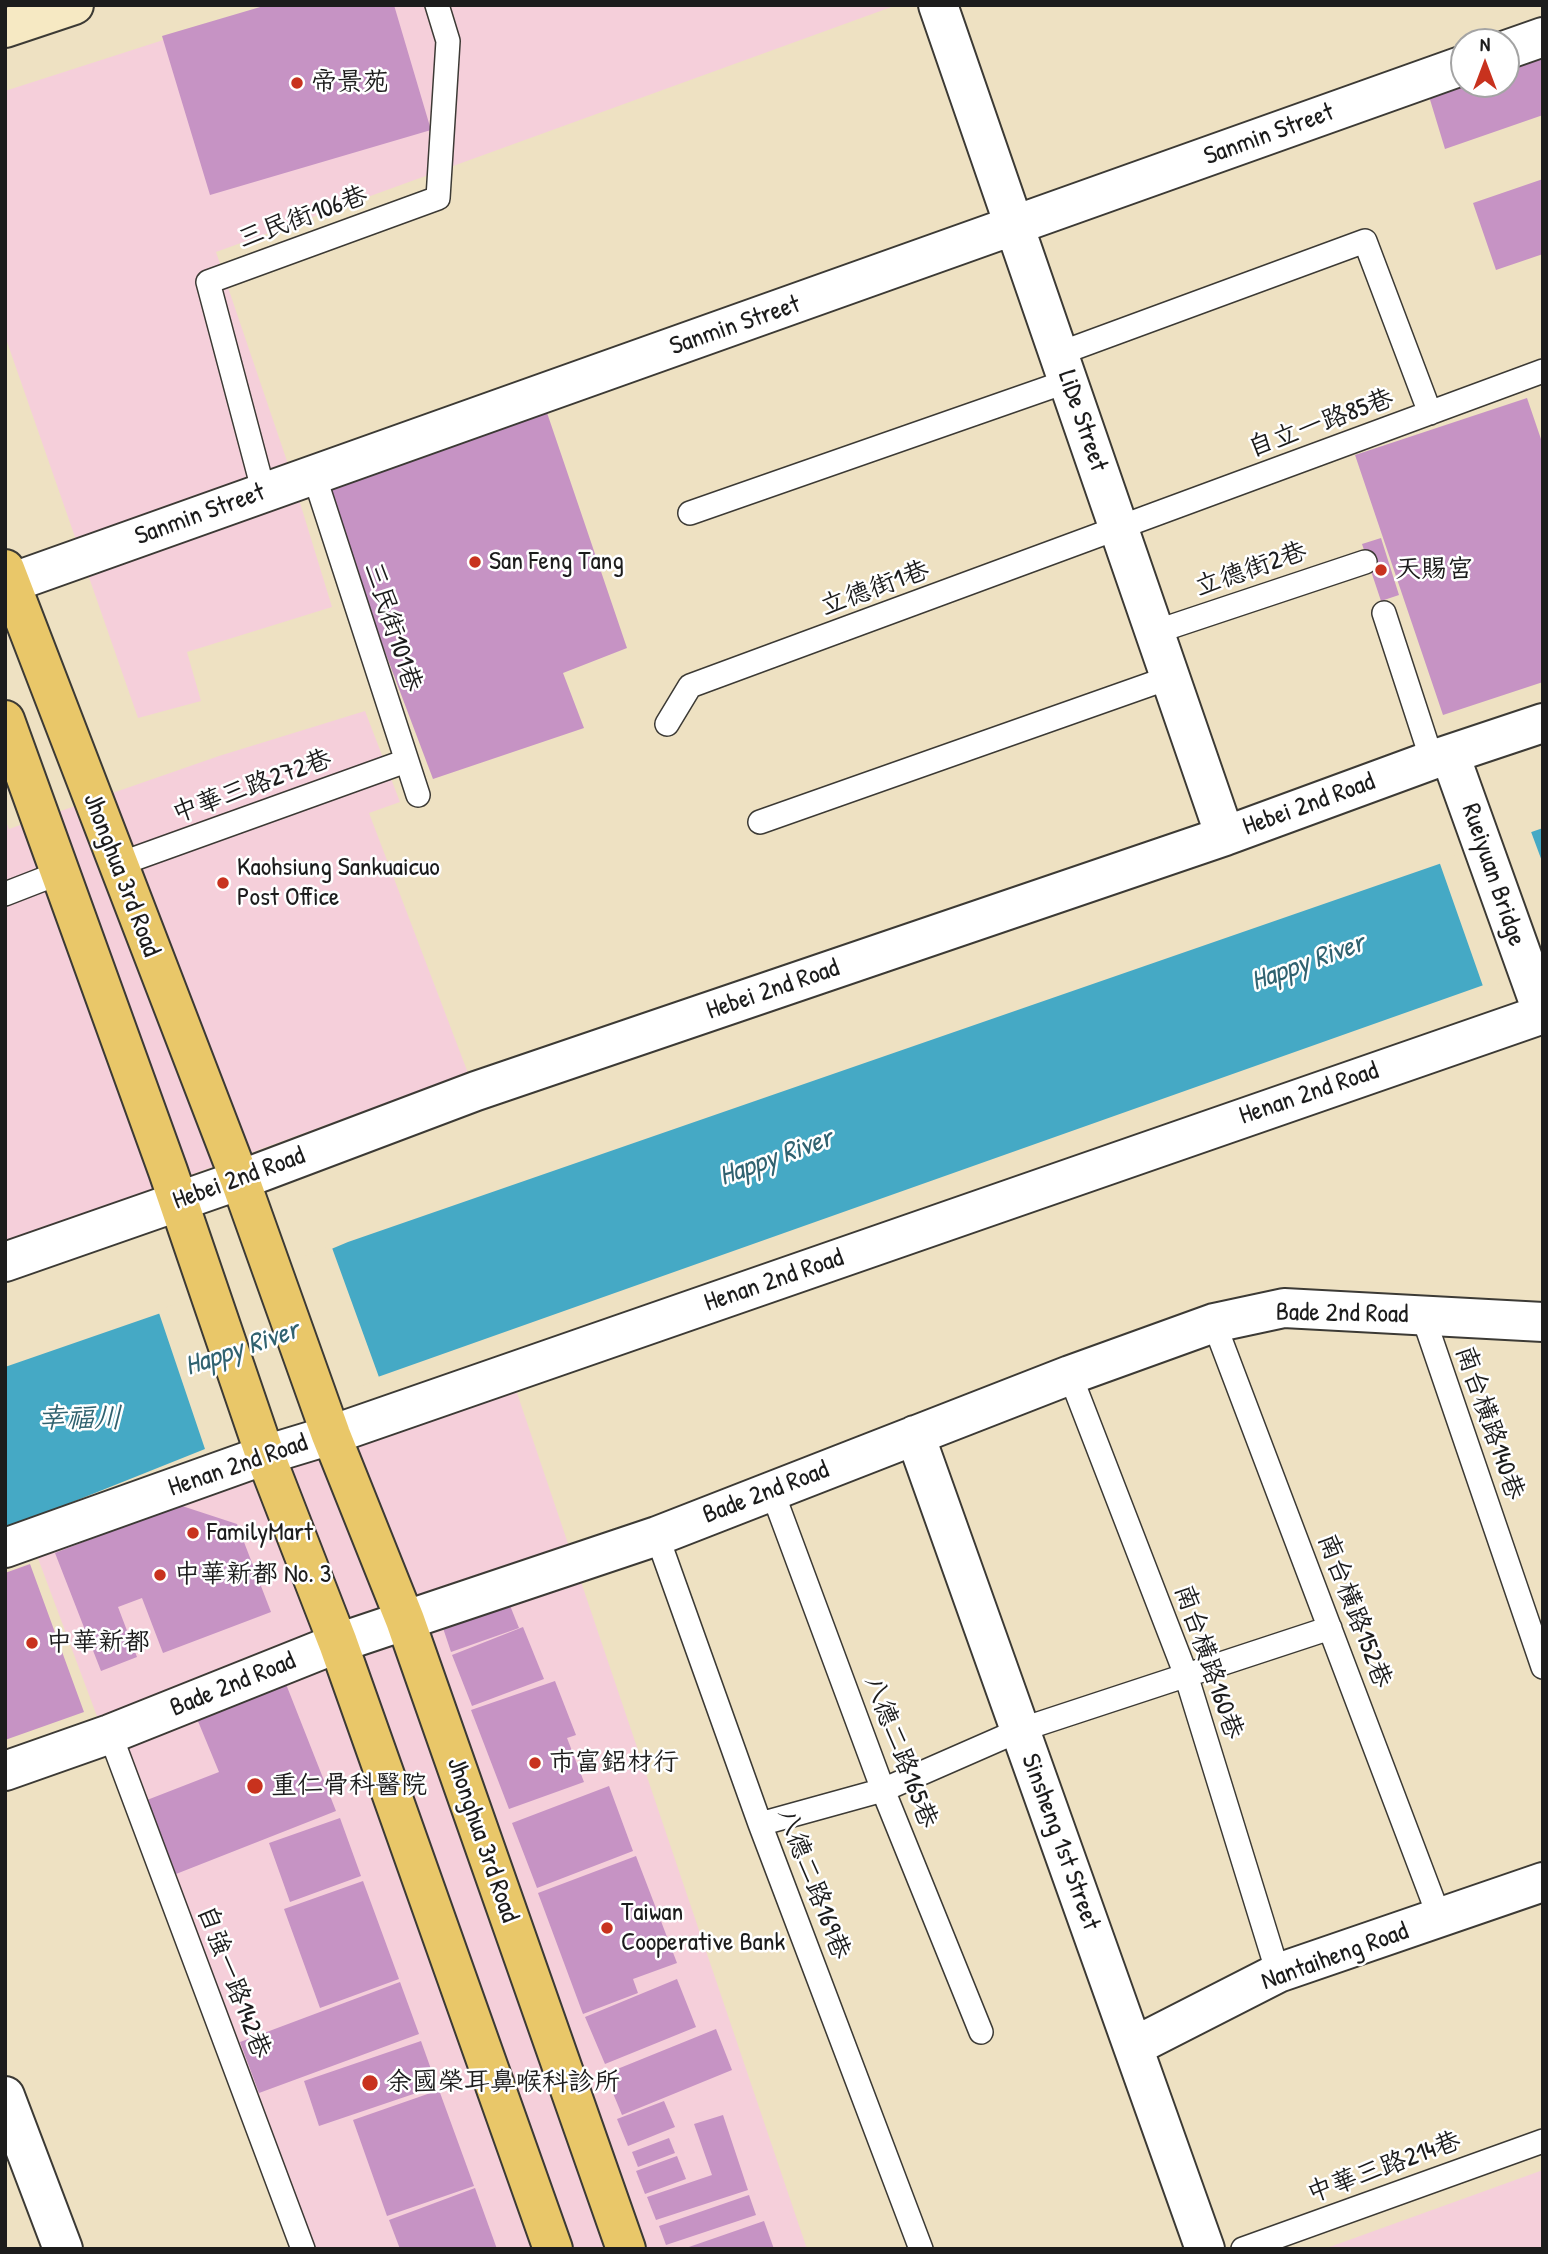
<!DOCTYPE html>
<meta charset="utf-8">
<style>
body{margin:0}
#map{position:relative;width:1548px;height:2254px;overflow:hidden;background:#eee1c2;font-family:"Patrick Hand",sans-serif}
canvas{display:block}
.frame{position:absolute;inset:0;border:7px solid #1c1c1c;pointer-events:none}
.north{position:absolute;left:1450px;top:28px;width:70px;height:70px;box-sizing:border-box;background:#fff;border:2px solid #a4a4a4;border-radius:50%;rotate:0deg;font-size:19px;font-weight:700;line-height:28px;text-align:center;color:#1c1c1c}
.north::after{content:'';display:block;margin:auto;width:24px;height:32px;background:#c8321e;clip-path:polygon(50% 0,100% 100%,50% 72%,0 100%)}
</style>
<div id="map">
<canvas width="1548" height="2254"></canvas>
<div class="frame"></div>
<div class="north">N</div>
</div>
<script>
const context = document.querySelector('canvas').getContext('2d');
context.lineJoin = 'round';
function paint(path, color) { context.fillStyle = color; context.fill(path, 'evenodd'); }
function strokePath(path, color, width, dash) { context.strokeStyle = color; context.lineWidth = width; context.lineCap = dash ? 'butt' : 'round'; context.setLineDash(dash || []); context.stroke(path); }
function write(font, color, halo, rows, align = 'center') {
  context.font = font + ' "Patrick Hand","LXGW WenKai TC",sans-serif'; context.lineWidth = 5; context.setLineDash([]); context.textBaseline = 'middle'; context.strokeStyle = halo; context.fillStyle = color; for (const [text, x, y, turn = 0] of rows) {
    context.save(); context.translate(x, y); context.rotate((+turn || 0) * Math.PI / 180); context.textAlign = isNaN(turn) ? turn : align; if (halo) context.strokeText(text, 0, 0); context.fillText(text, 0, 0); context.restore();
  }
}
paint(new Path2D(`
 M 272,5 L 897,5 L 216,252 L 289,467 L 332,607 L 187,652 L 201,701 L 138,718 L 5,336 L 5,91 Z
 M 365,711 L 400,802 L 369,813 L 468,1073 L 5,1243 L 5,819 L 9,829 L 219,756 Z
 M 516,1390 L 807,2249 L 296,2249 L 36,1553 Z
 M 1543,2170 L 1543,2249 L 1324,2249 Z`), '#f5cfda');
paint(new Path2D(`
 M 1543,828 L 1543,964 L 327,1395 L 215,1445 L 5,1529 L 5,1367 L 262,1278 L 348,1242 Z`), '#45a9c5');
paint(new Path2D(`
 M 1530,829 L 1543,864 L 1543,968 L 1484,989 L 1439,861 Z
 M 331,1245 L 380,1380 L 328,1399 L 206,1452 L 158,1310 L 260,1275 Z`), '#eee1c2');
paint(new Path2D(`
 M 267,5 L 394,5 L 431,130 L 210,195 L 162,36 Z
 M 1543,53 L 1543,115 L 1445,149 L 1428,93 L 1464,84 L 1506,84 L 1506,66 Z
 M 1543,179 L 1543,254 L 1496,270 L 1473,203 Z
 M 542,398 L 627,648 L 563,673 L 584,728 L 433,779 L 319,477 Z
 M 1527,398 L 1543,445 L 1543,682 L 1443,715 L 1355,455 Z
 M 1381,538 L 1399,595 L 1381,601 L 1362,544 Z
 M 179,1505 L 237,1524 L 271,1612 L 163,1653 L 142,1598 L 118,1607 L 137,1657 L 101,1671 L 55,1553 Z
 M 30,1564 L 84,1712 L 5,1740 L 5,1573 Z
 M 505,1593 L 519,1628 L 451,1652 L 439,1616 Z
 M 523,1627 L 544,1679 L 472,1706 L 452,1655 Z
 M 284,1679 L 336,1811 L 176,1874 L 147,1800 L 219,1772 L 195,1714 Z
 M 555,1681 L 576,1735 L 567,1738 L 584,1782 L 509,1809 L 471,1710 Z
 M 609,1786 L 633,1851 L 537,1888 L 512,1823 Z
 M 340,1818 L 361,1876 L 290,1902 L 269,1843 Z
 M 636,1856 L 677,1963 L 633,1979 L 638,1993 L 583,2014 L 538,1893 Z
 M 363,1881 L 399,1979 L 320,2008 L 284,1909 Z
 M 677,1979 L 696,2027 L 605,2064 L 585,2017 Z
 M 400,1982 L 419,2034 L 259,2093 L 240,2042 Z
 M 716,2029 L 732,2070 L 622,2115 L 605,2074 Z
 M 421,2041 L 437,2086 L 319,2126 L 304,2081 Z
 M 439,2090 L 474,2186 L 387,2216 L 353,2120 Z
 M 664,2101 L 675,2127 L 628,2146 L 617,2119 Z
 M 723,2115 L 748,2190 L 656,2220 L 647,2197 L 712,2175 L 694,2124 Z
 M 669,2138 L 675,2153 L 638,2167 L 632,2152 Z
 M 677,2156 L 686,2179 L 645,2194 L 636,2171 Z
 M 475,2188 L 497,2249 L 400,2249 L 389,2220 Z
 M 749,2195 L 756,2215 L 666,2245 L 659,2226 Z
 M 764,2221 L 774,2249 L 686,2249 L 686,2248 Z`), '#c693c4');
const lane = new Path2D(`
 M 1058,354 L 1365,241 L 1430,413
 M 314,475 L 418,795
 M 264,493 L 208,282 L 438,198 L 448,41 L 437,5
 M 690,513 L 1068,381
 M 1384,613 L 1432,760
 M 1155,632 L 1365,562
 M 667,724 L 690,686 L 1543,371
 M 760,822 L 1171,677
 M 117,865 L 406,761
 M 5,894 L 59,873
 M 1423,1316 L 1543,1667
 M 1214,1323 L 1440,1919
 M 1070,1375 L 1186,1675 L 1278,1973
 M 772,1491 L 883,1790 L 981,2032
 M 657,1536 L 760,1824 L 921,2249
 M 110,1734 L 303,2249
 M 760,1824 L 883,1790 L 1020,1730 L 1330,1628
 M 1243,2249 L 1543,2141`);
const street = new Path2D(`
 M 938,5 L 1225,836
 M 1506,50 L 1543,37
 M 5,585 L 1464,65
 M 1450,755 L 1543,1014
 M 5,1262 L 240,1180 L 476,1091 L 1225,836 L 1432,760 L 1543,723
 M 915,1435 L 1205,2249
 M 5,1548 L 265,1455 L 331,1435 L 1543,1014
 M 5,1771 L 110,1734 L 338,1643 L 657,1536 L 1070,1375 L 1214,1323 L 1284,1308 L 1543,1322
 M 1133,2047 L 1278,1973 L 1543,1882
 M 5,2096 L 63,2249`);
const secondary = new Path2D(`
 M 5,28 L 74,5`);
const primary = new Path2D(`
 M 5,569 L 240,1180 L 331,1435 L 405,1620 L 626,2249
 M 5,720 L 168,1171 L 265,1455 L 338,1643 L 553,2249`);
strokePath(lane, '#3c3a35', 26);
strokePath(street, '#3c3a35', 42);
strokePath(secondary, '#3c3a35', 42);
strokePath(primary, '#3c3a35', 42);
strokePath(lane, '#fff', 23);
strokePath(street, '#fff', 38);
strokePath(secondary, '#f6e9c3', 38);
strokePath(primary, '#e9c769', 38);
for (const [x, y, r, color] of [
 [297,83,7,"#c8321e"],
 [475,562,7,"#c8321e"],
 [1381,570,7,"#c8321e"],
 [223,883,7,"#c8321e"],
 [193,1533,7,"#c8321e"],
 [160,1575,7,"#c8321e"],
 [32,1643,7,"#c8321e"],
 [535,1763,7,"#c8321e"],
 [255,1786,9,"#c8321e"],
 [607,1928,7,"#c8321e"],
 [370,2083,9,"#c8321e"]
]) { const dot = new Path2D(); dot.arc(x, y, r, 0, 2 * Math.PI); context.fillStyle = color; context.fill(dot); strokePath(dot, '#fff', 2.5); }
write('26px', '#1c1c1c', '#fff', [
 ["帝景苑",311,83],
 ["San Feng Tang",489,562],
 ["天賜宮",1395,570],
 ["Kaohsiung Sankuaicuo",237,868],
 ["Post Office",237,898],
 ["FamilyMart",207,1533],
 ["中華新都 No. 3",174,1575],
 ["中華新都",46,1643],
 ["市富鋁材行",549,1763],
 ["重仁骨科醫院",271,1786],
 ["Taiwan",621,1913],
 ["Cooperative Bank",621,1943],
 ["余國榮耳鼻喉科診所",386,2083]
], 'left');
write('26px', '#1c1c1c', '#fff', [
 ["Sanmin Street",1269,135,-20],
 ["三民街106巷",303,218,-20],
 ["Sanmin Street",735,326,-19],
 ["LiDe Street",1082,421,71],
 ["自立一路85巷",1321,424,-20],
 ["Sanmin Street",200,515,-20],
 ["立德街2巷",1251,570,-19],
 ["立德街1巷",875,589,-20],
 ["三民街101巷",392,627,72],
 ["中華三路272巷",252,787,-20],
 ["Hebei 2nd Road",1309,805,-20],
 ["Jhonghua 3rd Road",121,875,69],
 ["Rueiyuan Bridge",1493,875,71],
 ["Hebei 2nd Road",773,990,-19],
 ["Henan 2nd Road",1309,1094,-19],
 ["Hebei 2nd Road",239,1179,-20],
 ["Henan 2nd Road",774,1281,-19],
 ["Bade 2nd Road",1342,1314,1],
 ["南台橫路140巷",1489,1423,71],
 ["Henan 2nd Road",238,1466,-19],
 ["Bade 2nd Road",766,1493,-21],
 ["南台橫路152巷",1354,1611,69],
 ["南台橫路160巷",1208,1662,71],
 ["Bade 2nd Road",233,1685,-22],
 ["八德二路165巷",900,1752,69],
 ["Jhonghua 3rd Road",482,1840,71],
 ["Sinsheng 1st Street",1060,1842,70],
 ["八德二路169巷",813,1884,69],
 ["Nantaiheng Road",1335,1957,-20],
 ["自強一路142巷",233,1982,69],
 ["中華三路214巷",1384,2168,-20]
]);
write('italic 28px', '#306270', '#fff', [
 ["Happy River",1308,963,-20],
 ["Happy River",776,1158,-20],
 ["Happy River",242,1349,-19],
 ["幸福川",80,1420]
]);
</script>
